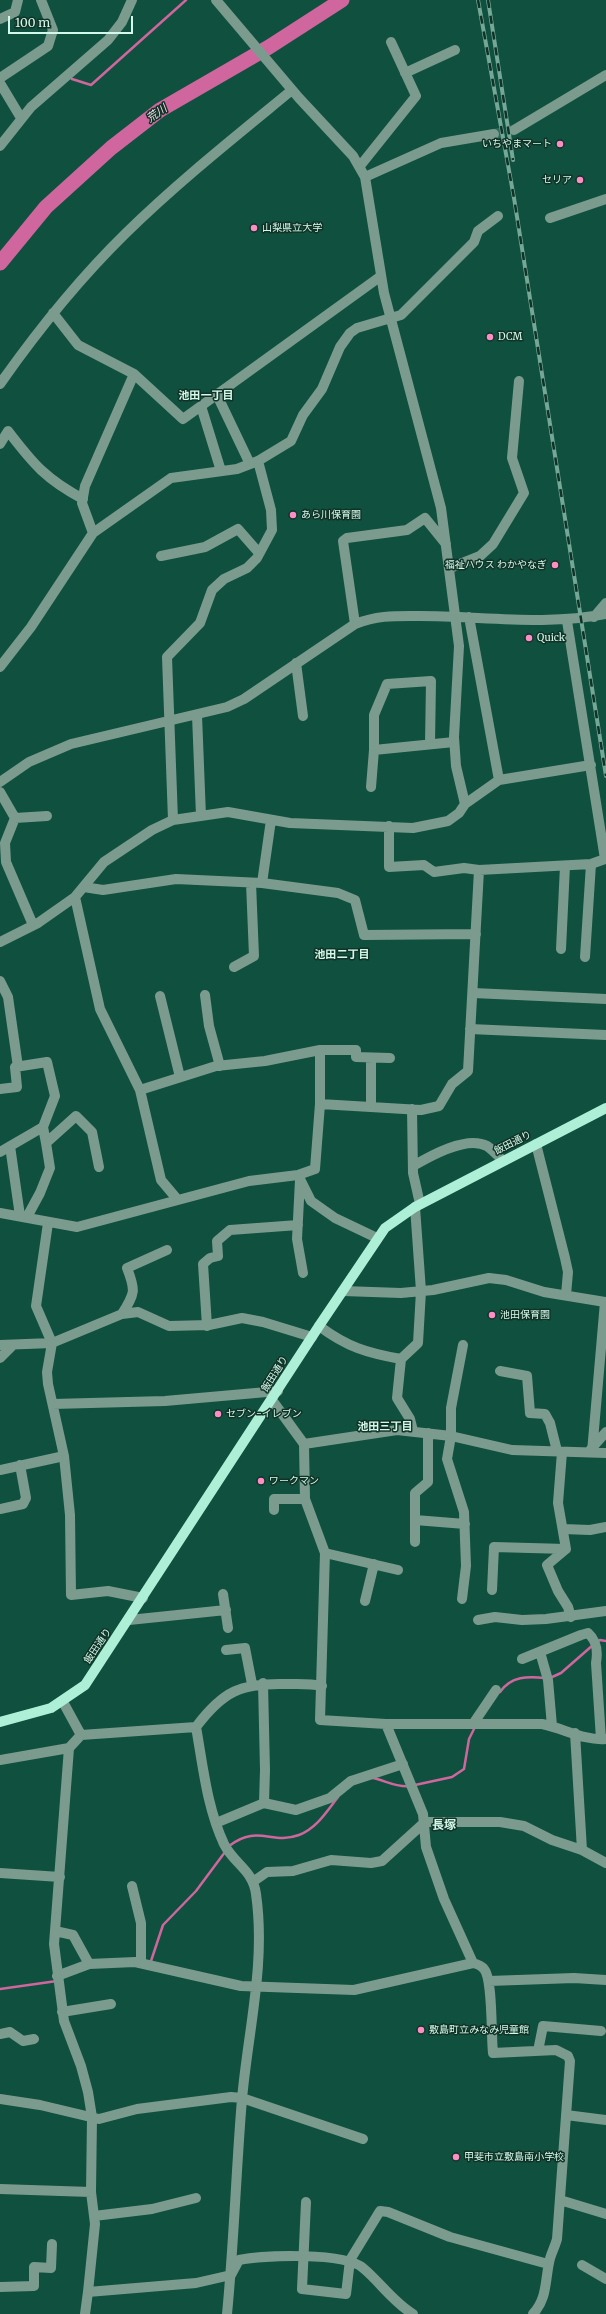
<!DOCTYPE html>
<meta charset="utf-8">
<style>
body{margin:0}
#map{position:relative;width:606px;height:2314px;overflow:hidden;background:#10503e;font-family:Merriweather,serif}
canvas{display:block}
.scale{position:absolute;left:8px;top:16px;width:125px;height:18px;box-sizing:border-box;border:2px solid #d3f9ea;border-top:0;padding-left:5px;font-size:12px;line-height:14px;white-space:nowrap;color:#d3f9ea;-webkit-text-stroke:3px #113227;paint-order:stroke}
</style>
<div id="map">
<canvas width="606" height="2314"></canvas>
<div class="scale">100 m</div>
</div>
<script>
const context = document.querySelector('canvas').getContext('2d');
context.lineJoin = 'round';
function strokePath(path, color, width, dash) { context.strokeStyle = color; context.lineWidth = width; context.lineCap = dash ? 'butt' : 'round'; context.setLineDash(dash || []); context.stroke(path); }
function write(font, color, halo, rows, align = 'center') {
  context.font = font + ' Merriweather,"Noto Sans JP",serif'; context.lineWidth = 3; context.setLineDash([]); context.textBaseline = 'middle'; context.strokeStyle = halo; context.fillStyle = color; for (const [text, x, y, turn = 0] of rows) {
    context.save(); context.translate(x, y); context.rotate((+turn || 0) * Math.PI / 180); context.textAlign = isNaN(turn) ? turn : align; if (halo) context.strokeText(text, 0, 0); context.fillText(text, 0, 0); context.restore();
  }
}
strokePath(new Path2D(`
 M 72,79 L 91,85 L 186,0
 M 597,1642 L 600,1640 L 606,1641
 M 550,1678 L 561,1673 L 593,1645
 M 500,1692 C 511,1676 528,1676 545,1678
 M 373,1778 C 384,1780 397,1788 410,1786
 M 415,1785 L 452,1777 L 464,1769 L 469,1739 L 475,1727
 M 229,1846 C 257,1824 272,1845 299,1835 C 317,1828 327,1811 338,1797
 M 150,1964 L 163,1925 L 196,1891 L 225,1852
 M 0,1989 L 57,1981`), '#d0669e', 2.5);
strokePath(new Path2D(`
 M 0,263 L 46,207 L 111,148 L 160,110 L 269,47 L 342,0`), '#d0669e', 15);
strokePath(new Path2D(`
 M 494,134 L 514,130`), '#2d6958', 10, [10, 5]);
strokePath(new Path2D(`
 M 216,0 L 299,98 L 353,156 L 365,177 L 384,293 L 441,508 L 459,646 L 454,737 L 456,766 L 465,804
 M 0,19 L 15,12 L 18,0
 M 405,73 L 455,50
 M 0,78 L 48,46 L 53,30 L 41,0
 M 0,83 L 21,118
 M 514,130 L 606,75
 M 0,146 L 31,107 L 108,40 L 122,22 L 132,0
 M 360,166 L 416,96 L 391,42
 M 365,177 L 441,143 L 494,134
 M 550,218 L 606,199
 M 53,313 L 78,345 L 134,374 L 183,419 L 381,276
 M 0,384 C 38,330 79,279 126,233 C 178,182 236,136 292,90
 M 217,395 L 250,464
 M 201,406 L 221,471
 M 0,444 L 8,431 C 34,465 46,479 83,499
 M 93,533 L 82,503 L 85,486 L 134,374
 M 161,556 L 205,547 L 238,529 L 259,553
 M 450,568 L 480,556 L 493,544 L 524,493 L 512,458 L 519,381
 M 469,617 L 499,780
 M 594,617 L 606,603
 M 355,624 L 343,541 L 347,538 L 407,530 L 425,518 L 446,544
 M 296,663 L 303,716
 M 0,667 L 31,627 L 93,533 L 171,478 L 237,469 L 258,461 L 291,441 L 303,415 L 322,389 L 340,347 L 350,333 L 357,328 L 401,315 L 474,242 L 478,231 L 498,216
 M 197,715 L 201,816
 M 374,750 L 374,715 L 387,684 L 431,681 L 430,744
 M 0,782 L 29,762 L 71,744 L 227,707 L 244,699 L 355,624 C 378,615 396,616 420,616 C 481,616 546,626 606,614
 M 371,787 L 374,750 L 454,742
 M 0,792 L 15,818 L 5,843 L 6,862 L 33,925
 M 15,818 L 47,816
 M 173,820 L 167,657 L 200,623 L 212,590 L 224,579 L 247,568 L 257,558 L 272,530 L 271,510 L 258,461
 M 389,826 L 389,867 L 424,865 L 434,872 L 464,868 L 479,870
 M 262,883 L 271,820
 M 84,887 L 103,890 L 176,879 L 262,883 L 338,893 L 355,900 L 364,935 L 476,934
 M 75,897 L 100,1009 L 140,1090 L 161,1180 L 177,1199
 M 0,942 L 38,923 L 75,897 L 104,862 L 152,830 L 173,820 L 228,812 L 290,823 L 413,828 L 448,821 L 459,813 L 465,804 L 499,780 L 591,765
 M 561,949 L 565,866
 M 585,957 L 591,864
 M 234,967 L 254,956 L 251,883
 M 0,981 L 8,997 L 18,1067
 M 473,993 L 606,999
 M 205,995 L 209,1026 L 220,1066
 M 160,996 L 180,1077
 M 470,1029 L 606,1035
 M 320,1050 L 356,1050 L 356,1057 L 390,1058
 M 0,1089 L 17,1087 L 15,1067 L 47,1062 L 55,1096 L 43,1127 L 0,1152
 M 140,1090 L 216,1066 L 265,1061 L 320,1050 L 320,1104
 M 371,1106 L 371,1058
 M 412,1109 L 413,1173 L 420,1204
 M 43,1127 L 46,1143 L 76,1116 L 92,1132 L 99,1167
 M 536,1144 L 565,1258 L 568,1272 L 566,1295
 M 10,1146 L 20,1216
 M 413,1166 C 430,1156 467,1135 487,1146 C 493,1150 498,1156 503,1161
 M 298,1175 L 315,1169 L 320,1104 L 421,1110 L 439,1106 L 452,1084 L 468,1071 L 479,870 L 591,864 L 605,859 L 567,621
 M 300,1180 L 297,1239 L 303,1273
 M 0,1213 L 77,1227 L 249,1181 L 298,1175 L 311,1201 L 335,1218 L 377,1238
 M 27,1217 L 40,1193 L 50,1168 L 46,1143
 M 48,1223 L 36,1306 L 52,1343 L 47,1372 L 48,1384 L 64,1456 L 70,1515 L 71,1595 L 108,1591 L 143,1598
 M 343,1291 L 401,1293 L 433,1290 L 489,1278 L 506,1280 L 544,1292 L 605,1302 L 592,1452
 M 122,1314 C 135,1293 136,1291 127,1268 L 167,1250
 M 207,1326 L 203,1264 L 210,1258 L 218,1256 L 217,1241 L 230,1230 L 298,1225
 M 319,1326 C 347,1347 367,1353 401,1359
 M 0,1345 L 52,1343 L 122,1314 L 138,1312 L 169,1326 L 209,1325 L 242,1318 L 263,1322 L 312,1337
 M 0,1358 L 13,1345
 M 500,1371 L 527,1376 L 530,1413 L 545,1414 L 550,1423 L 557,1451
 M 272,1400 L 304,1444 L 397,1430 L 451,1436 L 512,1450 L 606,1453
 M 53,1404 L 165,1401 L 278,1391
 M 413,1431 L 410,1419 L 397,1398 L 401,1359 L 418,1343 L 421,1291 L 415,1207
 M 304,1444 L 305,1499 L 325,1553 L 320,1720 L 386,1724 L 542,1724 C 563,1728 584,1741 606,1739
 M 591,1449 L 606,1432
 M 562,1452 L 558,1503 L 566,1549 L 547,1565 L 558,1591 L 568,1607 L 571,1617
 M 0,1470 L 64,1456
 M 0,1509 L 23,1504 L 26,1498 L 20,1465
 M 274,1510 L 274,1499 L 305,1499
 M 415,1520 L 465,1524
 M 563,1529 L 590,1530 L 606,1527
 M 415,1542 L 415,1493 L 428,1482 L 428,1433
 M 325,1553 L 398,1570
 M 492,1590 L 494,1547 L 566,1549
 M 223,1594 L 228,1628
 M 462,1599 L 466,1566 L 464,1512 L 447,1459 L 451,1436 L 451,1408 L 463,1345
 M 365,1601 L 374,1564
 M 129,1620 L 226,1610
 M 478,1620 L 495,1617 L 522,1620 L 546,1619 L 606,1611
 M 226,1650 L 245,1648 L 252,1684
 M 540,1652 L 548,1680 L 552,1726
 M 522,1659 L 581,1635 L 588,1633 C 597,1641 598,1651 596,1663 L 601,1739
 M 263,1683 L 265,1770 L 264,1803
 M 63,1702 L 81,1735
 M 386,1724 L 423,1814 L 426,1847 L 444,1899 L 473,1963
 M 473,1724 L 496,1690
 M 575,1733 L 582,1850
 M 0,1760 L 69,1748
 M 216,1823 L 264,1803 L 296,1810 L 330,1798 L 351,1781 L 403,1764
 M 0,1873 L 60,1877
 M 254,1881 L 267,1872 L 293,1871 L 331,1860 L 371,1863 L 382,1861 L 425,1822 L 500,1822 L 524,1826 L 552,1840 L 582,1850 L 606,1863
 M 132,1886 L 141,1923 L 141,1963
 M 55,1931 L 73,1935 L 89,1964
 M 57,1976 L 89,1964 L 135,1962 L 241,1986 L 354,1990 L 473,1963 C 477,1964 481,1965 484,1969 C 493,1979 491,2036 493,2053 L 556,2050 L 568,2056 L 570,2061 L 557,2239 C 555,2247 550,2255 549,2263 C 545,2282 547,2299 533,2314
 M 489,1981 L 574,1978 L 606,1980
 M 62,2012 L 111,2004
 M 0,2034 L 10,2032 L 23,2041 L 34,2039
 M 538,2051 L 543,2026 L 601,2031
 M 0,2099 L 40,2105 L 99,2119 L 137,2109 L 231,2097 L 242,2098 L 363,2139
 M 566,2115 L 606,2120
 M 0,2189 L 91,2192
 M 560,2200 L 606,2214
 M 306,2202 L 302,2289 L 346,2294 L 350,2260 L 380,2211 L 388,2212 L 450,2237 L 548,2264
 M 94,2216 L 152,2209 L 196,2198
 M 582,2265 L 606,2279
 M 0,2287 L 34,2286 L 34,2267 L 51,2268 L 52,2244
 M 88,2292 L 95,2224 L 91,2192 L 92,2117 L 88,2092 L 81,2066 L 64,2021 L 54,1944 L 69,1748 L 81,1735 L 196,1727
 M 85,2314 L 88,2292 L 196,2283 L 231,2275 L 239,2260 C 263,2255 345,2252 363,2268 C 380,2282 393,2302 413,2314
 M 227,2314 C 234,2242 236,2171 242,2099 C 248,2031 266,1963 256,1894 C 253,1870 234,1864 224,1844 C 207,1808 203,1766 196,1727 C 223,1691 241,1683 285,1684 C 298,1684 309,1683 322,1686`), '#7b9b8f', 10);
strokePath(new Path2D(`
 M 0,1722 L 51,1708 L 85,1685 L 319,1326 L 385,1228 L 415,1207 L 606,1108`), '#aef0d7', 10);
const rail = new Path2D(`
 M 478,0 L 514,198 L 606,776
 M 488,0 L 513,160`);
strokePath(rail, '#74a796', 4);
strokePath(rail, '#113227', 2.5, [8]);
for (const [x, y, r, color] of [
 [560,144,4,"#fb8fc5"],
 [580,180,4,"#fb8fc5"],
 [254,228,4,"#fb8fc5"],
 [490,337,4,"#fb8fc5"],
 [293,515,4,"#fb8fc5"],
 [555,565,4,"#fb8fc5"],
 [529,638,4,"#fb8fc5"],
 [492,1315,4,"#fb8fc5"],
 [218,1414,4,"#fb8fc5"],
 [261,1481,4,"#fb8fc5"],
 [421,2030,4,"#fb8fc5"],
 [456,2157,4,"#fb8fc5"]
]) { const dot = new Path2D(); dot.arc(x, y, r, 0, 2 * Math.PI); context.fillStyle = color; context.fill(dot); strokePath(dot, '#113227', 1.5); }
write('10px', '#d3f9ea', '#113227', [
 ["いちやまマート",552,144,"right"],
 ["セリア",572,180,"right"],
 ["山梨県立大学",262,228],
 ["DCM",498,337],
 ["あら川保育園",301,515],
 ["福祉ハウス わかやなぎ",547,565,"right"],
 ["Quick",537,638],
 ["池田保育園",500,1315],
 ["セブン-イレブン",226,1414],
 ["ワークマン",269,1481],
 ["敷島町立みなみ児童館",429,2030],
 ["甲斐市立敷島南小学校",464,2157]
], 'left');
write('10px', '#d3f9ea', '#113227', [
 ["飯田通り",513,1143,-27],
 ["飯田通り",275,1374,-58],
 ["飯田通り",98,1646,-56]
]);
write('italic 11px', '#f5d9e5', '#113227', [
 ["荒川",157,114,-35]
]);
write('bold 11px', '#d3f9ea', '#113227', [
 ["池田一丁目",206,396],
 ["池田二丁目",342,955],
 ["池田三丁目",385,1427]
]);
write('bold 12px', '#d3f9ea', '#113227', [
 ["長塚",444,1826]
]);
</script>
